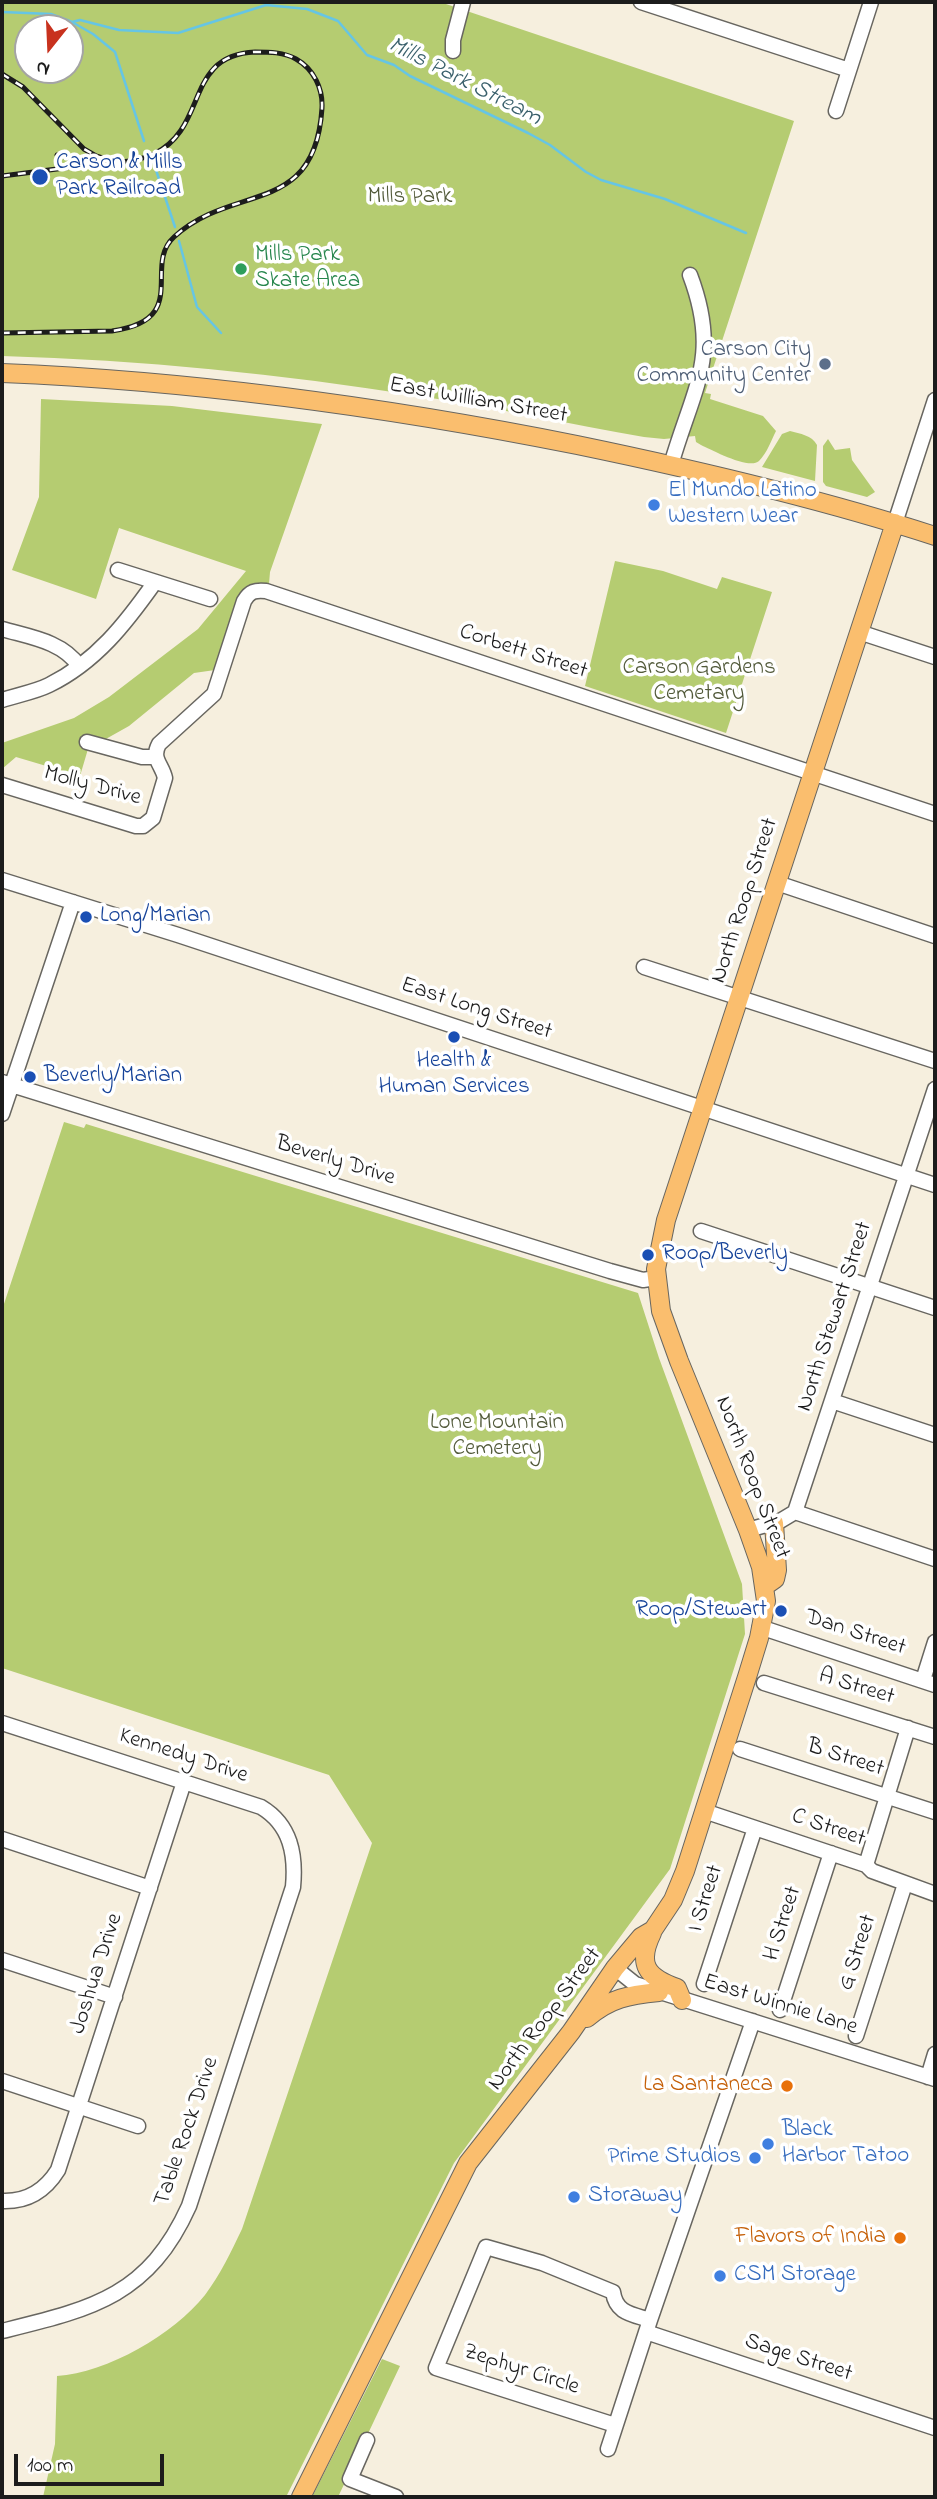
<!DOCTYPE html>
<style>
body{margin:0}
#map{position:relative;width:937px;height:2499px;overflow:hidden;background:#f6efde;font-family:"Indie Flower",sans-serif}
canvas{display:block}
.frame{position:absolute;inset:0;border:4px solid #1c1c1c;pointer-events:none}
.north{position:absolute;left:14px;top:14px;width:70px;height:70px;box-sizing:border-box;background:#fff;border:2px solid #a4a4a4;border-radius:50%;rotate:198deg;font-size:19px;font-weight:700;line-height:28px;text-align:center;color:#1c1c1c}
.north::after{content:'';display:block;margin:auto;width:24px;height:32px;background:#c8321e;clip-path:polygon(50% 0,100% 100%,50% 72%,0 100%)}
.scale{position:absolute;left:14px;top:2454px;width:150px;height:32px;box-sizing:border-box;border:4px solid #1c1c1c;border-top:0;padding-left:9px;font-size:21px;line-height:24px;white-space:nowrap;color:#1c1c1c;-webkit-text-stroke:5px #fff;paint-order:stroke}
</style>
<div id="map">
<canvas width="937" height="2499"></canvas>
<div class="frame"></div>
<div class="north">N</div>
<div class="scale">100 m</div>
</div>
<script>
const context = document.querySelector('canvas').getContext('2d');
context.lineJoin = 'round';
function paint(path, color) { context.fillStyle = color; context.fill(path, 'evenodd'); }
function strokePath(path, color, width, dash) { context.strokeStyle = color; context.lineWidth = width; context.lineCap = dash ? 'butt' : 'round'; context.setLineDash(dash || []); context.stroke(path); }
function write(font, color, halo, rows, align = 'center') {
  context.font = font + ' "Indie Flower",sans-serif'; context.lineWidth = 7; context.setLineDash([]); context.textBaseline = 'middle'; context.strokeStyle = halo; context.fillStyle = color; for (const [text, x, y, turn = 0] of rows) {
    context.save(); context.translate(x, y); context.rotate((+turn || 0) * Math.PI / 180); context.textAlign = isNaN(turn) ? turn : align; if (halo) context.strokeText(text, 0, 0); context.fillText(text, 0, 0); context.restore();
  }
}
paint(new Path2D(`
 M 2,2 L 440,2 L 794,121 L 705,393 L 711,394 L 710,399 L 763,416 L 776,431 C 771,441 767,453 759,461 C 749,470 712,450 701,445 L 696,442 L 695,436 L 664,439 L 644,437 C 569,424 494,407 419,396 C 281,374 141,360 2,356 ZM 28,28 L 70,28 L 70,70 L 28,70 Z
 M 41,399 L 172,406 L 322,424 L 270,572 L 269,584 L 257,584 L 215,670 L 194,673 L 129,726 L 88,749 L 80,776 L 16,757 L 2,769 L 2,743 L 74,718 L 109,697 L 198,629 L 246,571 L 119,528 L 96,599 L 12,570 L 39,497 Z
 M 790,431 C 800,434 812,435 817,445 L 815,481 L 762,467 L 782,434 Z
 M 828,439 L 835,450 L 850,448 L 852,460 L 875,492 L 867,497 L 826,486 L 823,482 L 823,446 Z
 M 615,561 L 663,571 L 717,589 L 722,577 L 772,592 L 726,733 L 585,686 Z
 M 64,1122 L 84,1128 L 86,1124 L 638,1293 L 659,1358 L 742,1584 L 745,1634 L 670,1869 L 454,2163 L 286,2497 L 43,2497 L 55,2444 L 57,2376 C 107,2373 174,2334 205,2295 C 220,2275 231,2252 242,2229 L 372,1843 L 329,1775 L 2,1668 L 2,1310 Z
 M 382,2359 L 400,2366 L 338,2497 L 312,2497 Z`), '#b5cc71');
strokePath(new Path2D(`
 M 2,12 L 51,14 L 72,22 L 80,20 L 119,30 L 178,33 L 266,5 L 307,9 L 338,21 L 367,55 L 394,65 L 410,76 L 528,133 L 550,145 L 586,172 L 601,180 L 665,199 L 746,233
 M 72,22 L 93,34 L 115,52 L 144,141
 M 153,161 L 175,227
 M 179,241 L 197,307 L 221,333`), '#66c5e4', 2.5);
const minor = new Path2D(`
 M 641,2 L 849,70
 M 453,51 L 453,40 L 463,2
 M 836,111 L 871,2
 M 671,465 C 693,388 721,357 690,275
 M 895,523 L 935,400
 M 118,570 L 210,599
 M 2,629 C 29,637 62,641 79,666
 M 859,632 L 935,657
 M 2,700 C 17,695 35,692 49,685 C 96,662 126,623 155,582
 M 87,742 L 142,757 L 155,757
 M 2,785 L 136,826 L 143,826 L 153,818 L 165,778 C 162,764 151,759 159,744 L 214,694 L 244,601 C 250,591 255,590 266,591 L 935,814
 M 2,880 L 178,935 L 935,1185
 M 777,883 L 935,936
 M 644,967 L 935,1061
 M 2,1082 L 610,1271 L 643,1280 L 656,1278
 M 2,1114 L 73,902
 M 701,1231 L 935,1308
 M 832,1401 L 935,1435
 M 795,1512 L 935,1559
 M 748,1530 L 780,1521 L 795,1512 L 935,1089
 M 760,1627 L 935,1685
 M 923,1680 L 935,1642
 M 764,1683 L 935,1737
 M 2,1723 L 261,1807 C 291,1825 296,1855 293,1887 L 189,2206 C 148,2297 91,2309 2,2331
 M 740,1749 L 935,1812
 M 704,1811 L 866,1865 L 872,1871 L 935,1894
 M 2,1839 L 150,1888
 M 866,1865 L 908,1728
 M 2,1960 L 115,1997
 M 615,1968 L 635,1984 L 935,2079
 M 704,1984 L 755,1828
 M 780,2010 L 831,1853
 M 856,2036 L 905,1884
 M 928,2077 L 935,2054
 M 2,2081 L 138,2126
 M 2,2201 C 26,2202 45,2191 58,2170 L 184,1782
 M 646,2332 L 935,2428
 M 615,2425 L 436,2368 L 486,2247 L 542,2263 L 613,2292 C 616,2313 631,2314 650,2320
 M 367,2440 L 350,2479 L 396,2497
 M 608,2449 L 650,2320 L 753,2021`);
const major = new Path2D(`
 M 2,373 C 196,381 387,407 577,445 C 698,470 818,498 935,536
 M 765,1586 L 775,1579 L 777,1570 L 774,1523
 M 652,1933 C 637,1964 646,1977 677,1988 L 682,2000
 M 587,2018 C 610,1998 629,1995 659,1992
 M 301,2497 L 468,2163 L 571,2032 L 615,1968 L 641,1937 L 653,1930 L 673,1900 L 685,1871 L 747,1677 L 759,1638 L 766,1601 L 761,1567 L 748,1530 L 679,1361 L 661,1311 L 656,1269 L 666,1220 L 895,523`);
strokePath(minor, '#686660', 17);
strokePath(major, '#686660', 20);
strokePath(minor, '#fff', 14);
strokePath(major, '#fabe6e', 18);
const rail = new Path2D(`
 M 2,74 L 23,87 L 84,149 L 96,156 L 112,161
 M 57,155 L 81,161
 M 2,176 C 33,172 65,168 96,164 C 115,162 137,162 154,154 C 209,127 184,55 255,52 C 269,52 284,52 296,59 C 314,69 323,89 322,108 C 315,218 234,182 174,237 C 142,266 192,320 112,331 L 2,333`);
strokePath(rail, '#1c1c1c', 5);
strokePath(rail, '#fff', 2.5, [8]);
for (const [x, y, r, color] of [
 [40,177,9,"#1a4fb4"],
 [241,269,7,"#2e9e5b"],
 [825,364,7,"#5c6f8a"],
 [654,505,7,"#3f7fe0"],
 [86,917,7,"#1a4fb4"],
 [454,1037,7,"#1a4fb4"],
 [30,1077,7,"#1a4fb4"],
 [648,1255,7,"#1a4fb4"],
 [781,1611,7,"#1a4fb4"],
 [787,2086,7,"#e8710a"],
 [768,2144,7,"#3f7fe0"],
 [755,2158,7,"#3f7fe0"],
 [574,2197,7,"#3f7fe0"],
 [900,2238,7,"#e8710a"],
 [720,2276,7,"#3f7fe0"]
]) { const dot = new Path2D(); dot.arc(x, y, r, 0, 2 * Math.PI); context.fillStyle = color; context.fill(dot); strokePath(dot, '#fff', 2.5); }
write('23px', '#164399', '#fff', [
 ["Carson & Mills",56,164],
 ["Park Railroad",56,190],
 ["Long/Marian",100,917],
 ["Health &",454,1062,"center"],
 ["Human Services",454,1088,"center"],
 ["Beverly/Marian",44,1077],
 ["Roop/Beverly",662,1255],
 ["Roop/Stewart",767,1611,"right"]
], 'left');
write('23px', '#525a3a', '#fff', [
 ["Mills Park",410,198],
 ["Carson Gardens",699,669],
 ["Cemetary",699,695],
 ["Lone Mountain",497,1424],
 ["Cemetery",497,1450]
]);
write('23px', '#27864d', '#fff', [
 ["Mills Park",255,256],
 ["Skate Area",255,282]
], 'left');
write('23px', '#4e5e75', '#fff', [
 ["Carson City",811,351],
 ["Community Center",811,377]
], 'right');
write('23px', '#1c1c1c', '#fff', [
 ["East William Street",478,402,10],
 ["Corbett Street",523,653,18],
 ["Molly Drive",92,787,15],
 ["North Roop Street",746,901,-72],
 ["East Long Street",476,1010,18],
 ["Beverly Drive",335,1162,17],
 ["North Stewart Street",836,1317,-72],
 ["North Roop Street",751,1478,69],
 ["Dan Street",855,1634,18],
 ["A Street",856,1688,17],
 ["Kennedy Drive",183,1757,18],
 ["B Street",845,1759,18],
 ["C Street",828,1829,19],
 ["I Street",707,1899,-72],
 ["H Street",784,1924,-72],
 ["G Street",859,1953,-72],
 ["Joshua Drive",98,1974,-72],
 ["East Winnie Lane",780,2006,17],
 ["North Roop Street",546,2020,-53],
 ["Table Rock Drive",188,2132,-71],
 ["Sage Street",798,2359,18],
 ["Zephyr Circle",521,2371,18]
]);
write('23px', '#366cbe', '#fff', [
 ["El Mundo Latino",668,492],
 ["Western Wear",668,518],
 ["Black",782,2131],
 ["Harbor Tatoo",782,2157],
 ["Prime Studios",741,2158,"right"],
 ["Storaway",588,2197],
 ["CSM Storage",734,2276]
], 'left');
write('23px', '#c56008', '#fff', [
 ["La Santaneca",773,2086],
 ["Flavors of India",886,2238]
], 'right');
write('italic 24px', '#3a606c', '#fff', [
 ["Mills Park Stream",464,83,27]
]);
</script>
